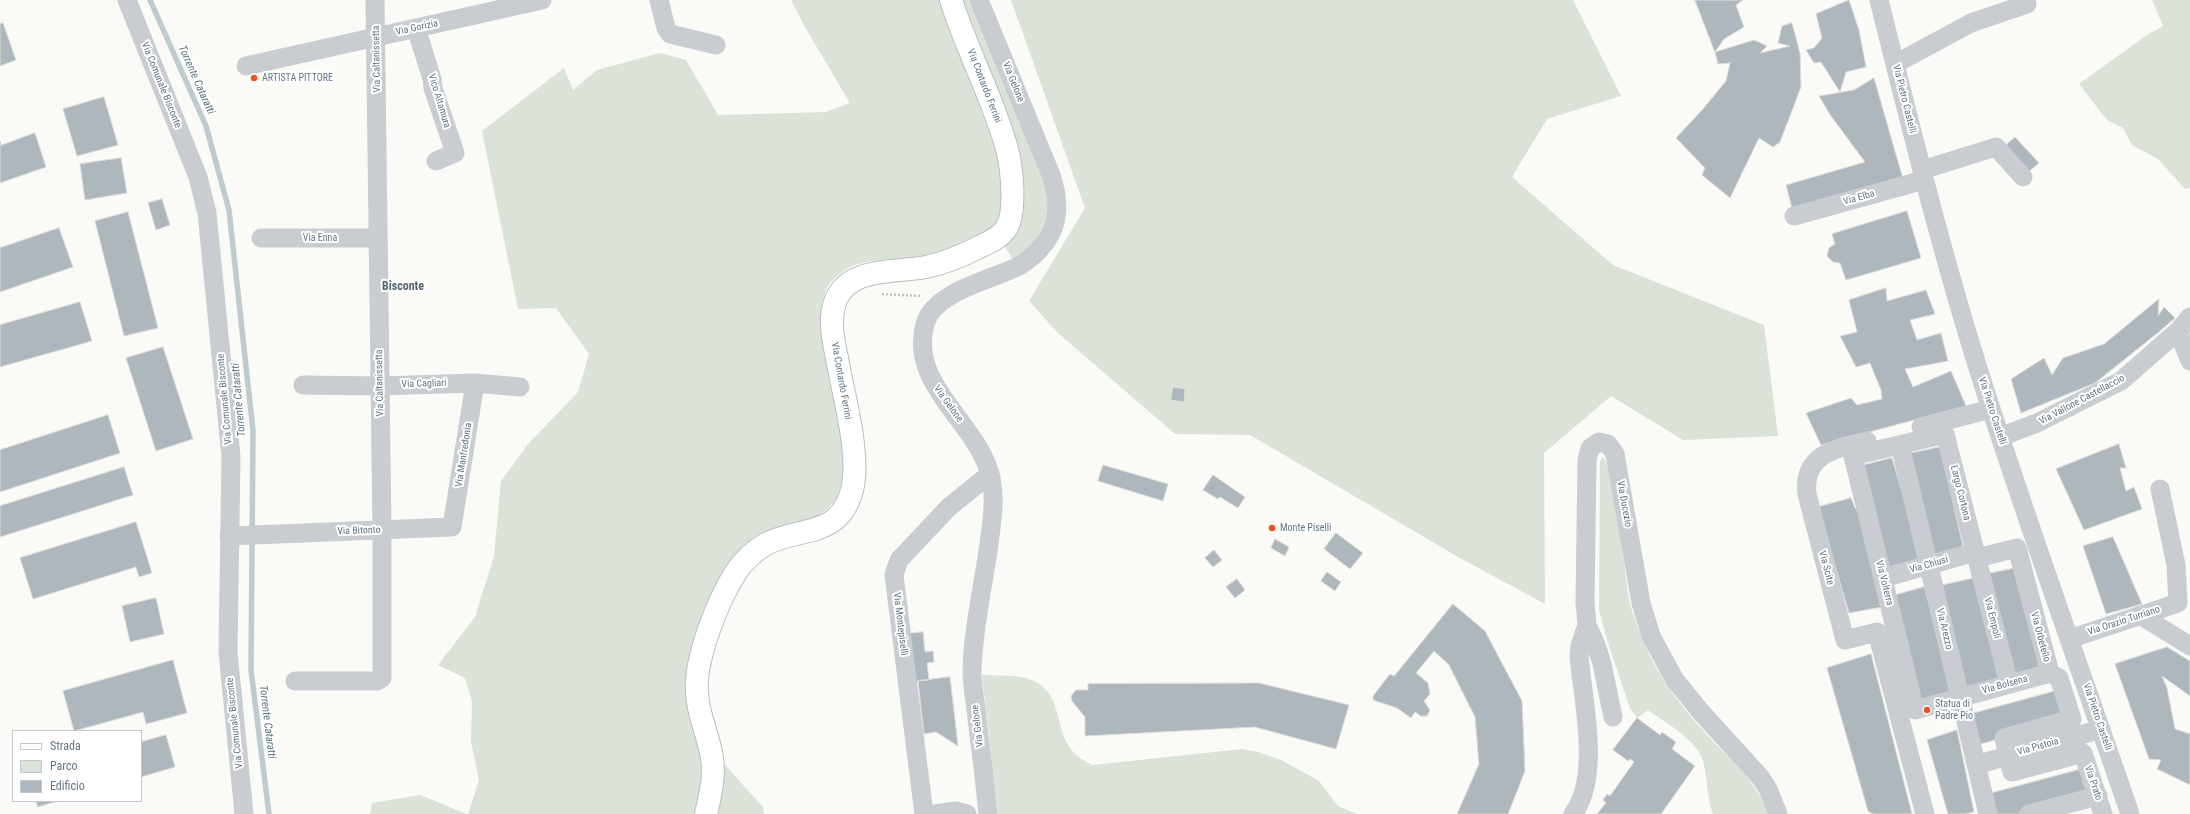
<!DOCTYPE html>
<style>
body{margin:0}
#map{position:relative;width:2190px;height:814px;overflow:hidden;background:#fafaf7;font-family:"Roboto Condensed",sans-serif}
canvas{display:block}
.legend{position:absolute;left:12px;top:730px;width:130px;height:72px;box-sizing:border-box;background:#fff;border:1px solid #c0c8ce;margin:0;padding:5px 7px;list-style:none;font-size:12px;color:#627585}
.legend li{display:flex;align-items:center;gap:8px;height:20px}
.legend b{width:20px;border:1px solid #c0c8ce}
</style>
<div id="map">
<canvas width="2190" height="814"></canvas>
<ul class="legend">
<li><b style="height:5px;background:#fff"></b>Strada</li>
<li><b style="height:11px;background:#dbe2d8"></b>Parco</li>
<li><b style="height:11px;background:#adb7bd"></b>Edificio</li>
</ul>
</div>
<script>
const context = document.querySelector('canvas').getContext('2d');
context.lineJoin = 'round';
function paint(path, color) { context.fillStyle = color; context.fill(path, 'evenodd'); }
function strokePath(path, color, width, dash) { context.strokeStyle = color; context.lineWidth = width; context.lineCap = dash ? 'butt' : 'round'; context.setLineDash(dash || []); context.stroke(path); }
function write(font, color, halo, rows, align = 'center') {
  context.font = font + ' "Roboto Condensed",sans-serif'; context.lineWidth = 4; context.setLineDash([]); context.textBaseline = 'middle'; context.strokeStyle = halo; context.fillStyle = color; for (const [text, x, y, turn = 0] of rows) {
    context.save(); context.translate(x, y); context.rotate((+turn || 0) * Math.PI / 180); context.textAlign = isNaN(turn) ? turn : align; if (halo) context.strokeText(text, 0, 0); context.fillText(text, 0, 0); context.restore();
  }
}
paint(new Path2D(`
 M 791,0 L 943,0 L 999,149 L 1004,215 C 1001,221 997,228 992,232 C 985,239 924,257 912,259 C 880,262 855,255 831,282 C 807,309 838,398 843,432 C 845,446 847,466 845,481 C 844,486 840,492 837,497 C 817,529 787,520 758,535 C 743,543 734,556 725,570 L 690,658 L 686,678 L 693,722 L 716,755 L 763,807 L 764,814 L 468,814 L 479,780 L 471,741 L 472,701 L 465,678 L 438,665 L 475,617 L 494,556 L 501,481 L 529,443 L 578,392 L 589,354 L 556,308 L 518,309 L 482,131 L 564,68 L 573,90 L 597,70 L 660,53 L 686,60 L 718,115 L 826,112 L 850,103 L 806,29 Z
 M 963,0 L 970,0 L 1049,195 L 1050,212 L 1038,241 L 1013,260 L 1004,245 L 1018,226 Z
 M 1011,0 L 1573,0 L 1621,96 L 1547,119 L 1512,177 L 1613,265 L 1764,325 L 1778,436 L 1683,440 L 1611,396 L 1544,453 L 1545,604 L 1460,558 L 1250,435 L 1175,434 L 1058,333 L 1029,301 L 1085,208 Z
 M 2152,0 L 2190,0 L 2190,188 L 2185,189 L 2158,159 L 2132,145 L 2123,128 L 2107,120 L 2079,84 L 2147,35 L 2163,26 Z
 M 1603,457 C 1615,468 1625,576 1629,599 C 1631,610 1636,622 1640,633 C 1653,668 1674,697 1698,725 C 1722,753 1756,778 1768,814 L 1713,814 C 1707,799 1708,782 1704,765 C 1699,740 1667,724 1648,710 L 1637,718 L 1630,708 L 1607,640 L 1599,610 L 1600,461 Z
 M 982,675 C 999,676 1019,674 1034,681 C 1071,699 1046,746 1093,765 L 1242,749 L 1258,752 L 1281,760 L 1319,781 L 1338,806 L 1357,814 L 998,814 Z
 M 420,795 L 467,814 L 370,814 L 372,803 Z`), '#dbe2d8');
strokePath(new Path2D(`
 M 150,0 L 206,126 L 229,210 L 253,431 L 251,670 L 269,814`), '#becbcf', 5.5);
const building = new Path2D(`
 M 1695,0 L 1743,0 L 1736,5 L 1744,27 L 1724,39 L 1715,52 Z
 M 1849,0 L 1859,30 L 1866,67 L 1846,72 L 1840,92 L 1821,62 L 1814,63 L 1806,50 L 1814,48 L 1822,38 L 1816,14 Z
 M 3,23 L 16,60 L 0,66 L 0,24 Z
 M 1792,23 L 1800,53 L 1801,87 L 1780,142 L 1773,147 L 1759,138 L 1730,198 L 1702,175 L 1705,168 L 1676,138 L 1703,109 L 1726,81 L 1730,63 L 1718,64 L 1715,52 L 1754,40 L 1767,46 L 1760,53 L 1790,46 L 1778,43 L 1782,26 Z
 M 1874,78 L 1903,179 L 1794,216 L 1786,185 L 1865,162 L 1831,116 L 1819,96 L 1854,90 Z
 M 104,97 L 118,145 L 77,156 L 63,109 Z
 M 35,133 L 46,167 L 0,183 L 0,141 L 1,145 Z
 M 2015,137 L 2039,163 L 2026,174 L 2003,148 Z
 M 121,158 L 127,193 L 85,200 L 80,164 Z
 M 162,199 L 170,225 L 156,230 L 148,203 Z
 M 1907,211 L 1921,258 L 1846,280 L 1840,263 L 1833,262 L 1827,256 L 1829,248 L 1835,244 L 1832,234 Z
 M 128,212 L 158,328 L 124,336 L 95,221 Z
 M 59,228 L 73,267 L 0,292 L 0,248 Z
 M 1886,288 L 1887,301 L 1926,290 L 1935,314 L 1910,320 L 1917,340 L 1941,333 L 1948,361 L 1905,369 L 1913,387 L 1951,371 L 1966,406 L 1821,445 L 1806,413 L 1851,398 L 1857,405 L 1882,399 L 1881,390 L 1870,363 L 1856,367 L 1840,336 L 1857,332 L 1849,300 Z
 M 2159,299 L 2158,316 L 2164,307 L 2175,318 L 2160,331 L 2095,383 L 2021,413 L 2011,379 L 2044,358 L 2052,375 L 2063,358 L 2104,344 Z
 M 80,302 L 92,341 L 0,367 L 0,325 Z
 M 163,347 L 193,439 L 156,451 L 126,358 Z
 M 1173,387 L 1185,389 L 1184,402 L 1171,400 Z
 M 108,415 L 120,453 L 0,492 L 0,450 Z
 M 2119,444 L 2126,468 L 2120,468 L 2126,491 L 2134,487 L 2142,509 L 2084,530 L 2056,469 Z
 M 1940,447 L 1965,555 L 1932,558 L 1903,455 Z
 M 1892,458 L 1924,566 L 1886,570 L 1860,466 Z
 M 1103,465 L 1168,484 L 1163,501 L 1098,481 Z
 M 124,467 L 133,495 L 0,537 L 0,506 Z
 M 1213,475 L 1245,497 L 1238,508 L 1220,497 L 1218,499 L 1203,490 Z
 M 1851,498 L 1855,508 L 1861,511 L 1882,607 L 1849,613 L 1818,507 Z
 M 136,522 L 152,573 L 139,577 L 136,567 L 33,599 L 20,558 Z
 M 1336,533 L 1363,553 L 1350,569 L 1324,549 Z
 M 2113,537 L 2142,604 L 2106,614 L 2083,546 Z
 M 1275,539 L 1289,547 L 1285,556 L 1271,548 Z
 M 1214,550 L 1222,560 L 1213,567 L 1205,558 Z
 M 2022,567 L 2050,673 L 2016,682 L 1981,575 Z
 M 1327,572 L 1341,582 L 1335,591 L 1321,581 Z
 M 1975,578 L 2009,684 L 1960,697 L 1934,587 Z
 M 1237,579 L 1245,590 L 1235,598 L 1226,587 Z
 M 1924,587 L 1960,697 L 1915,710 L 1892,596 Z
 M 156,598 L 164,634 L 130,642 L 122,606 Z
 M 1453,604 L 1485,631 L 1522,701 L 1525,771 L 1508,814 L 1457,814 L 1479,764 L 1475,717 L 1449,665 L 1434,651 L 1416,673 L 1428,683 L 1430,694 L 1424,701 L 1430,710 L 1427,716 L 1421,716 L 1415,712 L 1411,718 L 1397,708 L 1373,700 L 1373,696 L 1390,674 L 1394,676 Z
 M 923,632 L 925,652 L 933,651 L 934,662 L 927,663 L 929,680 L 911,682 L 905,634 Z
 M 2167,647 L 2190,661 L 2190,696 L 2162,676 L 2167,688 L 2175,729 L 2190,734 L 2190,785 L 2157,769 L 2161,760 L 2149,759 L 2115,664 Z
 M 1871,654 L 1912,814 L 1873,814 L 1868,811 L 1827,668 Z
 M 173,660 L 187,713 L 146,724 L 143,712 L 74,731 L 63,691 Z
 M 950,677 L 958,746 L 936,732 L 924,734 L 918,681 Z
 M 1259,683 L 1349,705 L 1336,749 L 1255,727 L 1085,736 L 1085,717 L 1072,701 L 1071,696 L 1076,690 L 1088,690 L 1088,684 Z
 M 2063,689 L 2072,719 L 1977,745 L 1971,714 Z
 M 1637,718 L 1660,735 L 1662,732 L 1676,742 L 1672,749 L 1695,766 L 1661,814 L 1597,814 L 1606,803 L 1603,800 L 1607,794 L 1610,796 L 1634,762 L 1630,759 L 1628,761 L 1613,750 Z
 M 1957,730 L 1974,812 L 1965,814 L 1948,814 L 1927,740 Z
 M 166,735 L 175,767 L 141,777 L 141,742 Z
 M 2082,769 L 2090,798 L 2029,814 L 1994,814 L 1988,794 Z
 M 36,801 L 58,801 L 38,807 Z`);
paint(building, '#adb7bd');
strokePath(building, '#dcdcd9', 1);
const major = new Path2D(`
 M 706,814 C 710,796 715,777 712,758 C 709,736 698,716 697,693 C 694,660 718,600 736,572 C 744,560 754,551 766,544 C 800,526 839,539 852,490 C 861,454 843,395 837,358 C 833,340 829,320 835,302 C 848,266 896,273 926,267 C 945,263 962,256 979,247 C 988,243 999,238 1005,230 C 1017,215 1012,168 1007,149 C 993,98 967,51 951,0`);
strokePath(major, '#babec2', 24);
strokePath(new Path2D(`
 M 882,294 L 921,296`), '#c0c3c5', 2.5, [2, 2]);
strokePath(new Path2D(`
 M 127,0 L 198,177 L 207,213 L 231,457 L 228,652 L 244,814
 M 659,0 L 666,28 L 670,34 L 716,45
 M 979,0 L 1051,175 C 1059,199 1061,223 1044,244 C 1037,253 1029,260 1019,266 C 992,280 934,291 925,324 C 908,386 979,423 991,478 C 996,502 991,527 988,551 C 982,591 973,631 972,671 C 972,687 976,704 977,719 C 981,751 985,782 988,814
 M 1879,0 C 1914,141 1949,283 1995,421 C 2038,553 2085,683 2130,814
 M 416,28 L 432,79 L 433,88 L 455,153 L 436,161
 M 1895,64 L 1971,23 L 2027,4
 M 246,66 L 542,0
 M 1922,170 L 1996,147 L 2023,177
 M 1794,216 L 1924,180
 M 261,238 L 378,238
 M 2178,331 L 2190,361
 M 303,385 L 380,386 L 475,383 L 520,387
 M 1921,427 L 1991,409
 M 2000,437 L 2037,423 L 2121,381 L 2178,331 L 2190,317
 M 1867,441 C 1837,448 1802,454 1807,494 L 1845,640 L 1877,632 L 1925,814
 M 1900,445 L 1988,814
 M 229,536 L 452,527 L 475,383
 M 1977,558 L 2017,548 L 2050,673 L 2059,678 L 2072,719 L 2004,738 L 2012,772 L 2083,753 L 2103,814
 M 1883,578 L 1975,552
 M 2140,615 L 2190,646
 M 2069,639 L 2178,603 L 2176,565 L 2160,489
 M 295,681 L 377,681 L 382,678 L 382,530 L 375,0
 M 2009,684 L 1945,434 L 1853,456 L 1915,710 L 2050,673
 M 1613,717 L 1602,664 L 1596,645 L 1587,625 L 1585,603 L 1587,460 L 1590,448 L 1599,442 L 1608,444 L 1615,454 L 1641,603 L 1651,636 L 1675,680 L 1701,712 L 1761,778 L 1768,789 L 1778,814
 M 1976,765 L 2101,729
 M 924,814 L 894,575 L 899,560 L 949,507 L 990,474
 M 935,814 L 956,811 L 967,814
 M 1573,814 C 1601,777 1583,700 1579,657 L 1580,646 L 1587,625
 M 2029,814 L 2098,796`), '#c9cdd1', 19);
strokePath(major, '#fff', 22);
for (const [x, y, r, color] of [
 [254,78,4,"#f15120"],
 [1272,528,4,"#f15120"],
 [1927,710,4,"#f15120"]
]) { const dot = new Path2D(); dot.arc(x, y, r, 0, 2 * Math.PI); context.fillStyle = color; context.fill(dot); strokePath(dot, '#fff', 1.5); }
write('10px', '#627585', '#fff', [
 ["Via Gorizia",417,28,-12],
 ["Via Caltanissetta",377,59,-91],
 ["Via Gelone",1013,82,68],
 ["Via Comunale Bisconte",161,85,68],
 ["Via Contardo Ferrini",984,86,69],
 ["Via Pietro Castelli",1904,99,76],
 ["Vico Altamura",439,101,73],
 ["Via Elba",1859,198,-16],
 ["Via Enna",320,238],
 ["Via Contardo Ferrini",841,381,80],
 ["Via Caltanissetta",380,383,-91],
 ["Via Cagliari",424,384,-2],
 ["Via Comunale Bisconte",225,399,-95],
 ["Via Vallone Castellaccio",2082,400,-28],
 ["Via Gelone",948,404,54],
 ["Via Pietro Castelli",1992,411,72],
 ["Via Manfredonia",464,455,-81],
 ["Largo Cortona",1960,493,76],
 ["Via Ducezio",1624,504,80],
 ["Via Bitonto",359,531,-2],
 ["Via Chiusi",1929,565,-16],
 ["Via Scite",1826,568,75],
 ["Via Volterra",1884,583,76],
 ["Via Empoli",1992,618,76],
 ["Via Orazio Turriano",2124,621,-18],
 ["Via Montepiselli",900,624,83],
 ["Via Arezzo",1944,629,77],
 ["Via Orbetello",2040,637,75],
 ["Via Bolsena",2005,685,-15],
 ["Via Pietro Castelli",2097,717,71],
 ["Via Comunale Bisconte",235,723,-96],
 ["Via Gelone",978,726,-97],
 ["Via Pistoia",2038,747,-16],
 ["Via Prato",2093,783,71]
]);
write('10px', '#627585', '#fff', [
 ["ARTISTA PITTORE",262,78],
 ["Monte Piselli",1280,528],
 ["Statua di",1935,704],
 ["Padre Pio",1935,716]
], 'left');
write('italic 11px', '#5e757e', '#fff', [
 ["Torrente Cataratti",196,80,66],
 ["Torrente Cataratti",239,400,-95],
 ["Torrente Cataratti",267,722,83]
]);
write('bold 12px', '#55636f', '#fff', [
 ["Bisconte",403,287]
]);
</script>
